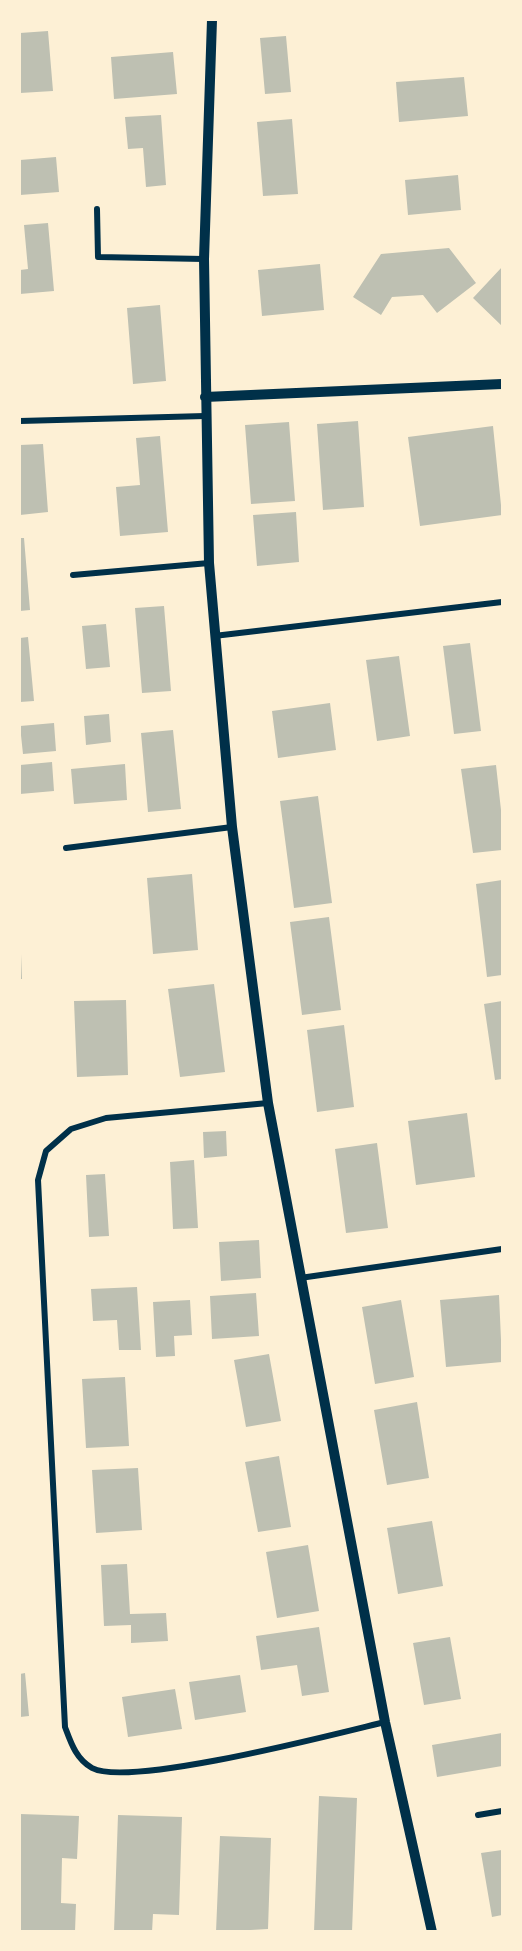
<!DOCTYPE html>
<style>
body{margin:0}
#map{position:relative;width:522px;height:1951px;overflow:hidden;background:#fdf0d5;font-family:"Exo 2",sans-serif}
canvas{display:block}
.frame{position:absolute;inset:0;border:21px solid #fdf0d5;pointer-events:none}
</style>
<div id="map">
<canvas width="522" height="1951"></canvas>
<div class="frame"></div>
</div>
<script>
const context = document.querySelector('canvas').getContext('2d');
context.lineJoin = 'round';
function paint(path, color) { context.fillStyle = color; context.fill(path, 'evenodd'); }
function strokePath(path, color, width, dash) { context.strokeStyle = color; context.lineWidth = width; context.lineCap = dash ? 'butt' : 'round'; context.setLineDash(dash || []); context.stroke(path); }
paint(new Path2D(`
 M 48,31 L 53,91 L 20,93 L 20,33 Z
 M 286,36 L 291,92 L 265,94 L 260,38 Z
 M 173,52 L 177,94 L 114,99 L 111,57 Z
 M 464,77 L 468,116 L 399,122 L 396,82 Z
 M 161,115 L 166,185 L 146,187 L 143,148 L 128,149 L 125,117 Z
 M 292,119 L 298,194 L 263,196 L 257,122 Z
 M 56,157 L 59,192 L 20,195 L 20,160 Z
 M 458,175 L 461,210 L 408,215 L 405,180 Z
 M 48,223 L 54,291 L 20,294 L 20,270 L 28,269 L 24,225 Z
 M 449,248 L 476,283 L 437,313 L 423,295 L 392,297 L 381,315 L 353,297 L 381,254 Z
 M 320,264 L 324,310 L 262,316 L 258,270 Z
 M 502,267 L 502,326 L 473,298 Z
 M 160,305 L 166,381 L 133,384 L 127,308 Z
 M 358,421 L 364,507 L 323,510 L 317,424 Z
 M 289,422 L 295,501 L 251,504 L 245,425 Z
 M 493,426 L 502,515 L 420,526 L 408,437 Z
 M 160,436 L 168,532 L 120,536 L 116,487 L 140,485 L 136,438 Z
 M 43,444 L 48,512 L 20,515 L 20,445 Z
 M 296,512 L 299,562 L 257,566 L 253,515 Z
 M 20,538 L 24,538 L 30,610 L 20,611 Z
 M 164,606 L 171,691 L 142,693 L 135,608 Z
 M 106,624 L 110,667 L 86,669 L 82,626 Z
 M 28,637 L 34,701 L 20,702 L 20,638 Z
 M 470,643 L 481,731 L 454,734 L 443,646 Z
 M 399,656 L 410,736 L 377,741 L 366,660 Z
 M 330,703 L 336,750 L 278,758 L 272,711 Z
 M 109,714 L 111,742 L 86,745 L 84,716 Z
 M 54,723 L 56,751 L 23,754 L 20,726 Z
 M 173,730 L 181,809 L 148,812 L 141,733 Z
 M 52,762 L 54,791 L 20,794 L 20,765 Z
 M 125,764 L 127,800 L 74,804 L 71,769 Z
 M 496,765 L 502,819 L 502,850 L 473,853 L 461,769 Z
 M 318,796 L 332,903 L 294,908 L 280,801 Z
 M 192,874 L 198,950 L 153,954 L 147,878 Z
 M 502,880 L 502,975 L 487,977 L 476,884 Z
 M 329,917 L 341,1010 L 302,1015 L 290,922 Z
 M 20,954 L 21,954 L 22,979 L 20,979 Z
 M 214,984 L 225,1072 L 180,1077 L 168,989 Z
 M 126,1000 L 128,1075 L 77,1077 L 74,1001 Z
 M 502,1001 L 502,1079 L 495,1080 L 484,1004 Z
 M 344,1025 L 354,1107 L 317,1112 L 307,1030 Z
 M 467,1113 L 475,1177 L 416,1185 L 408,1121 Z
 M 226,1131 L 227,1156 L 204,1158 L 203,1132 Z
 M 377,1143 L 388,1228 L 346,1233 L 335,1149 Z
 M 194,1160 L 198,1228 L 173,1229 L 170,1162 Z
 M 105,1174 L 109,1236 L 89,1237 L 86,1175 Z
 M 259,1240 L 261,1278 L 221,1281 L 219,1242 Z
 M 137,1287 L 141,1350 L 119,1350 L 117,1320 L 93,1321 L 91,1289 Z
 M 256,1293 L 259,1336 L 212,1339 L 210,1296 Z
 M 499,1295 L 502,1362 L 446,1367 L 440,1300 Z
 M 190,1300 L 192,1335 L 174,1336 L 175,1356 L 156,1357 L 153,1302 Z
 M 401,1300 L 414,1377 L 375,1384 L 362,1307 Z
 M 269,1354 L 281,1421 L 246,1427 L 234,1360 Z
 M 125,1377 L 129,1446 L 86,1448 L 82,1379 Z
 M 417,1402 L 429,1478 L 387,1485 L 374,1410 Z
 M 279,1456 L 291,1527 L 258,1532 L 245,1462 Z
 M 138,1468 L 142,1530 L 96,1533 L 92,1470 Z
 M 432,1521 L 443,1586 L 398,1594 L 387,1528 Z
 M 308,1545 L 319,1611 L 277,1618 L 266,1552 Z
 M 127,1564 L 130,1614 L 166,1613 L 168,1641 L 131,1643 L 131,1625 L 104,1626 L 101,1565 Z
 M 319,1627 L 329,1692 L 302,1696 L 297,1665 L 261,1670 L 256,1636 Z
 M 450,1637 L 461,1699 L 424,1705 L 413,1643 Z
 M 25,1673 L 29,1716 L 20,1717 L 20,1674 Z
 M 240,1675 L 246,1712 L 195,1720 L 189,1682 Z
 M 175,1689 L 182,1729 L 128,1737 L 122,1697 Z
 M 502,1733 L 502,1766 L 437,1777 L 432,1745 Z
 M 319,1796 L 357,1798 L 352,1932 L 314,1932 Z
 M 20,1814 L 79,1816 L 77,1859 L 62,1858 L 61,1903 L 76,1904 L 75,1932 L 20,1932 Z
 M 118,1815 L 182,1817 L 179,1915 L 153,1914 L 152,1932 L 114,1932 Z
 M 220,1836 L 271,1838 L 268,1929 L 216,1932 Z
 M 502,1850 L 502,1915 L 492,1917 L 481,1853 Z`), '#bec0b2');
strokePath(new Path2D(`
 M 97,209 L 98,257 L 204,259
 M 20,421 L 205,416
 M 73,575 L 209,563
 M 214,636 L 502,602
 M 66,848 L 232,827
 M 268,1103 L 106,1118 L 71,1129 L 46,1151 L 38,1180 L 65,1727 C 71,1743 76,1759 92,1768 C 129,1788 335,1734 385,1722
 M 300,1278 L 502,1249
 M 478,1815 L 502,1811`), '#003049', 6);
strokePath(new Path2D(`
 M 212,20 L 204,259 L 209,563 L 232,827 L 268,1103 L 385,1722 L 432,1932
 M 205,397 L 502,384`), '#003049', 10);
</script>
